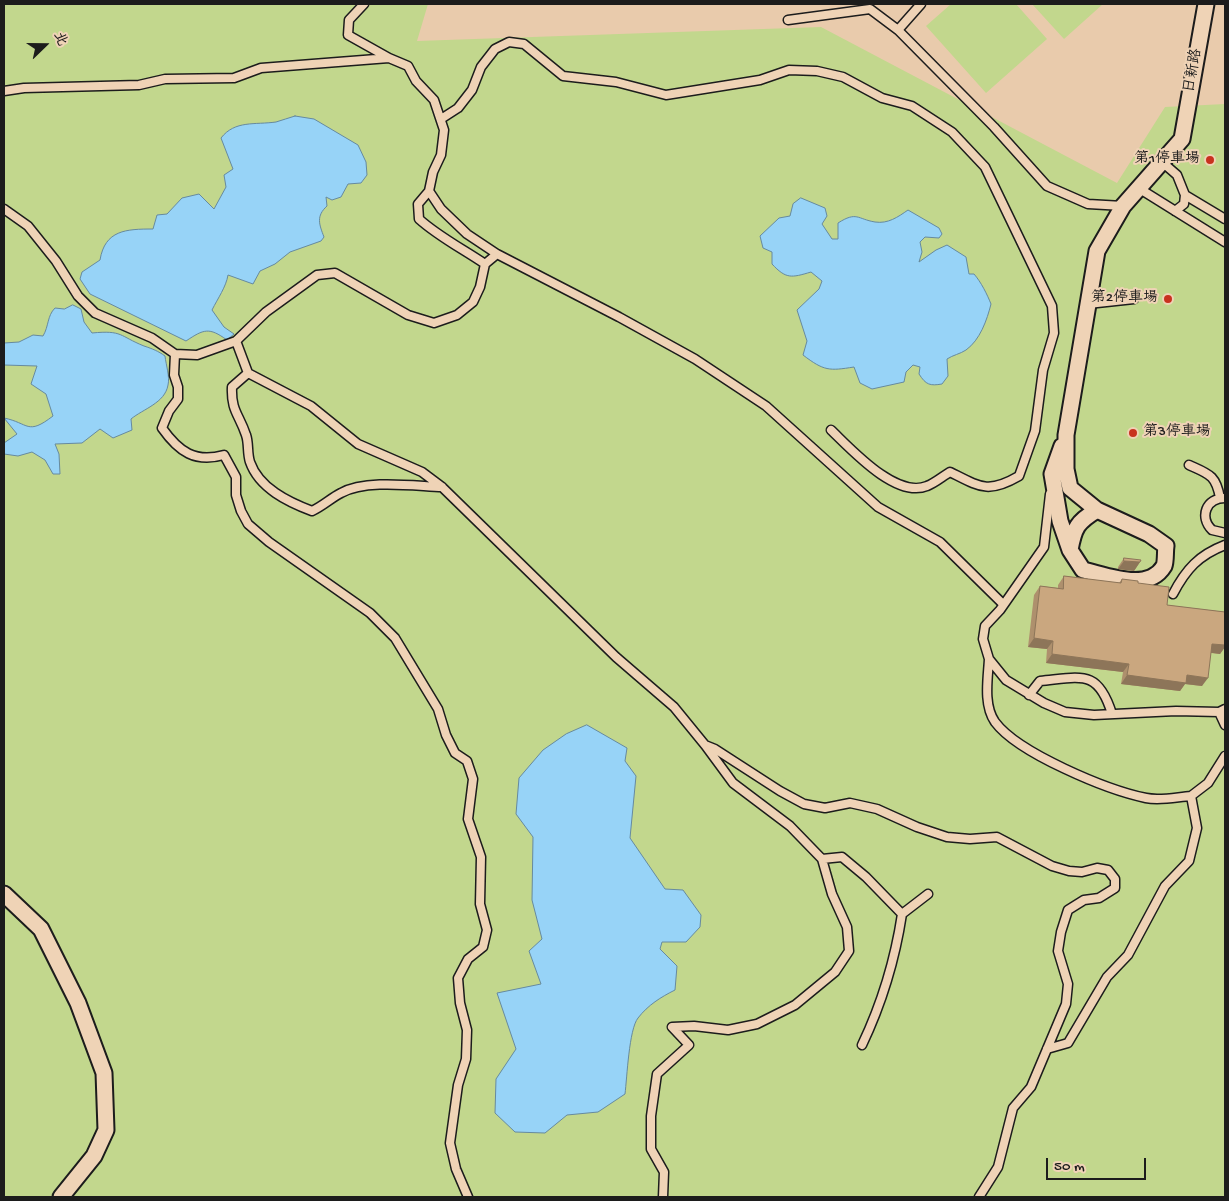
<!DOCTYPE html>
<meta charset="utf-8">
<style>
body{margin:0}
#map{position:relative;width:1229px;height:1201px;overflow:hidden;background:#e9cbac;font-family:"Gochi Hand","LXGW WenKai TC",sans-serif}
canvas{display:block}
.frame{position:absolute;inset:0;border:5px solid #1c1c1c;pointer-events:none}
.north{position:absolute;left:20px;top:20px;width:50px;height:50px;-webkit-text-stroke:4px #efd3b6;paint-order:stroke;rotate:68deg;font-size:14px;font-weight:700;line-height:20px;text-align:center;color:#1c1c1c}
.north::after{content:'';display:block;margin:auto;width:18px;height:22px;background:#1c1c1c;clip-path:polygon(50% 0,100% 100%,50% 72%,0 100%)}
.scale{position:absolute;left:1046px;top:1158px;width:100px;height:22px;box-sizing:border-box;border:2px solid #1c1c1c;border-top:0;padding-left:6px;font-size:15px;line-height:18px;white-space:nowrap;color:#1c1c1c;-webkit-text-stroke:4px #efd3b6;paint-order:stroke}
</style>
<div id="map">
<canvas width="1229" height="1201"></canvas>
<div class="frame"></div>
<div class="north">北</div>
<div class="scale">50 m</div>
</div>
<script>
const context = document.querySelector('canvas').getContext('2d');
context.lineJoin = 'round';
function paint(path, color) { context.fillStyle = color; context.fill(path, 'evenodd'); }
function strokePath(path, color, width, dash) { context.strokeStyle = color; context.lineWidth = width; context.lineCap = dash ? 'butt' : 'round'; context.setLineDash(dash || []); context.stroke(path); }
function write(font, color, halo, rows, align = 'center') {
  context.font = font + ' "Gochi Hand","LXGW WenKai TC",sans-serif'; context.lineWidth = 4; context.setLineDash([]); context.textBaseline = 'middle'; context.strokeStyle = halo; context.fillStyle = color; for (const [text, x, y, turn = 0] of rows) {
    context.save(); context.translate(x, y); context.rotate((+turn || 0) * Math.PI / 180); context.textAlign = isNaN(turn) ? turn : align; if (halo) context.strokeText(text, 0, 0); context.fillText(text, 0, 0); context.restore();
  }
}
paint(new Path2D(`
 M 4,4 L 428,4 L 417,41 L 821,27 L 1117,183 L 1165,107 L 1225,104 L 1225,1197 L 4,1197 Z
 M 951,4 L 1016,4 L 1047,39 L 986,93 L 926,26 Z
 M 1032,4 L 1103,4 L 1064,39 Z`), '#c2d78d');
const water = new Path2D(`
 M 295,116 L 314,119 L 358,145 L 366,162 L 367,175 L 361,183 L 348,184 L 341,197 L 332,200 L 326,197 L 327,206 C 316,216 319,224 324,237 L 321,241 L 290,252 L 275,264 L 260,271 L 253,284 L 228,275 C 226,287 218,298 212,310 L 224,327 L 234,334 L 227,340 C 209,327 204,329 186,341 L 90,294 L 80,279 L 82,272 L 100,260 C 105,230 126,229 153,229 L 157,215 L 167,214 L 182,198 L 199,194 L 214,209 L 226,187 L 224,175 L 233,169 L 221,138 C 235,120 255,125 276,122 C 282,120 289,118 295,116 Z
 M 801,198 L 825,208 L 827,216 L 822,224 L 832,239 L 838,239 L 838,223 C 857,211 857,219 875,222 C 888,224 898,217 908,210 L 939,228 L 942,234 L 939,238 L 925,237 L 920,242 L 922,252 L 919,262 L 936,250 L 947,245 L 966,257 L 969,274 L 974,274 C 981,282 987,294 991,304 C 987,320 980,340 966,350 C 960,354 953,355 947,359 L 948,376 L 942,384 C 930,386 926,385 919,374 L 920,367 L 913,365 L 906,372 L 904,382 L 872,389 L 860,383 L 854,367 C 829,371 824,371 803,355 L 807,341 L 797,310 L 819,289 L 822,281 L 811,272 C 791,278 786,279 772,264 L 772,252 L 763,248 L 760,236 L 779,218 L 790,216 L 793,204 Z
 M 73,305 L 81,309 L 84,322 L 92,333 C 123,330 119,336 144,346 C 153,349 158,351 165,356 C 166,365 170,377 168,385 C 165,403 143,409 131,419 L 132,430 L 113,438 L 100,429 L 82,443 L 55,444 L 59,454 L 60,474 L 53,474 L 45,460 L 32,452 L 18,456 L 4,454 L 4,443 L 17,434 L 4,418 C 29,423 27,436 53,416 L 46,394 L 31,384 L 37,366 L 4,365 L 4,343 L 19,342 L 33,335 L 43,336 C 49,326 47,316 55,308 L 64,309 Z
 M 587,725 L 627,748 L 625,761 L 636,776 L 630,838 L 665,889 L 683,890 L 701,915 L 700,927 L 686,942 L 662,942 L 660,949 L 677,966 L 675,990 C 661,997 648,1005 638,1018 C 629,1029 627,1078 625,1094 L 598,1112 L 567,1115 L 545,1133 L 515,1132 L 495,1113 L 496,1079 L 516,1049 L 497,993 L 541,984 L 529,951 L 542,939 L 532,900 L 533,837 L 516,814 L 519,778 L 543,750 L 566,734 Z`);
paint(water, '#97d3f7');
strokePath(water, '#668a9f', 1);
const lane = new Path2D(`
 M 364,4 L 349,20 L 348,35 L 389,58
 M 788,20 L 870,9 L 898,30 L 994,127 L 1047,186 L 1088,204 L 1123,206
 M 898,30 L 921,4
 M 4,91 L 24,88 L 139,85 L 165,79 L 234,78 L 261,68 L 389,58 L 408,66 L 416,81 L 434,100 L 444,130 L 441,155 L 433,172 L 429,191 L 441,209 L 467,234 L 497,254 L 619,317 L 695,359 L 766,406 L 878,507 L 940,542 L 1003,604
 M 441,119 L 458,108 L 472,90 L 481,67 L 495,49 L 509,42 L 524,44 L 563,76 L 616,82 L 666,95 L 760,80 L 789,70 L 817,71 L 843,77 L 882,98 L 912,106 L 952,132 L 985,167 L 1052,306 L 1054,333 L 1043,370 L 1035,431 L 1019,476 C 988,494 980,487 950,472 C 943,476 935,483 927,486 C 896,499 851,449 831,430
 M 1162,162 L 1177,175 L 1185,195 L 1225,219
 M 1140,189 L 1225,242
 M 429,191 L 418,204 L 419,219 C 439,237 463,249 485,264 L 497,254
 M 4,209 L 28,226 L 56,261 L 78,296 L 95,313 L 152,338 L 175,354
 M 1175,211 L 1184,204 L 1185,195
 M 1088,304 L 1134,299
 M 236,341 L 266,312 L 317,275 L 335,273 L 408,315 L 434,323 L 457,315 L 473,302 L 480,287 L 485,264
 M 248,373 L 236,341 L 197,355 L 175,354 L 174,375 L 178,387 L 178,399 L 169,411 L 162,428 C 179,452 195,463 224,455 L 236,477 L 236,495 L 241,511 L 248,524 L 269,542 L 370,613 L 395,638 L 438,709 L 446,735 L 455,753 L 467,761 L 473,779 L 468,819 L 481,857 L 480,904 L 487,930 L 483,947 L 468,959 L 458,978 L 460,1003 L 467,1030 L 466,1059 L 458,1085 L 450,1143 L 456,1169 L 468,1197
 M 1189,465 C 1209,474 1216,475 1220,498
 M 442,487 C 414,486 366,479 341,493 C 331,498 323,506 312,511 C 288,502 259,488 250,462 C 247,453 249,443 246,435 C 239,414 231,411 232,387 L 248,373 L 311,406 L 358,444 L 422,472 L 442,487 L 616,657 L 674,707 L 705,745 L 715,749 L 780,791 L 804,804 L 825,808 L 850,803 L 877,809 L 917,827 L 947,837 L 970,839 L 997,837 L 1052,866 L 1069,871 L 1082,872 L 1097,868 L 1108,870 L 1115,879 L 1115,888 L 1099,898 L 1084,900 L 1068,910 L 1061,932 L 1058,951 L 1068,984 L 1066,1004 L 1031,1087 L 1013,1108 L 998,1167 L 979,1197
 M 1050,494 L 1044,547 L 1000,610 L 985,626 L 983,639 L 989,659 L 1006,680 L 1044,703 L 1065,712 L 1094,715 L 1176,711 L 1219,712 L 1225,709
 M 1225,498 C 1206,498 1199,517 1212,530 L 1225,533
 M 1173,594 C 1186,569 1199,555 1225,545
 M 989,659 C 988,678 983,705 995,722 C 1018,753 1107,790 1146,798 C 1160,801 1177,797 1191,796
 M 1029,695 L 1040,681 C 1082,677 1098,669 1112,714
 M 1219,712 L 1225,725
 M 822,859 L 842,857 L 866,877 L 902,914 C 895,960 882,1003 862,1045
 M 902,914 L 928,894
 M 1047,1049 L 1068,1043 L 1107,977 L 1128,955 L 1165,886 L 1189,861 L 1197,828 L 1191,796 L 1208,783 L 1225,756
 M 663,1197 L 664,1172 L 651,1149 L 651,1116 L 657,1074 L 689,1045 L 672,1027 L 694,1026 L 728,1030 L 757,1024 L 795,1005 L 835,972 L 849,951 L 847,927 L 832,894 L 822,859 L 790,826 L 733,783 L 705,745`);
const street = new Path2D(`
 M 1062,446 L 1052,474 L 1060,521 L 1070,550 L 1083,570 C 1106,575 1148,593 1164,566 C 1166,561 1165,552 1166,546 L 1149,534 L 1097,510 C 1077,522 1074,528 1070,550
 M 1097,510 L 1070,488 L 1066,469 L 1066,435 L 1097,251 L 1123,206 L 1182,139 L 1206,4
 M 4,894 L 41,929 L 78,1003 L 104,1073 L 106,1130 L 94,1156 L 61,1197`);
strokePath(lane, '#1c1c1c', 11);
strokePath(street, '#1c1c1c', 19);
strokePath(lane, '#efd3b6', 8);
strokePath(street, '#efd3b6', 15);
paint(new Path2D(`
 M 1124,558 L 1140,562 L 1134,571 L 1118,569 L 1118,567 Z
 M 1064,576 L 1119,583 L 1122,579 L 1138,583 L 1167,605 L 1225,612 L 1225,647 L 1220,654 L 1211,653 L 1202,686 L 1185,684 L 1180,691 L 1121,684 L 1123,672 L 1046,663 L 1047,649 L 1028,647 L 1034,595 L 1040,586 L 1058,588 L 1058,585 Z`), '#ae906d');
paint(new Path2D(`
 M 1124,561 L 1140,562 L 1134,571 L 1118,569 Z
 M 1034,638 L 1053,641 L 1047,649 L 1028,647 Z
 M 1212,644 L 1225,645 L 1225,647 L 1220,654 L 1206,652 Z
 M 1052,654 L 1129,664 L 1123,672 L 1046,663 Z
 M 1127,675 L 1187,675 L 1208,678 L 1202,686 L 1185,684 L 1180,691 L 1121,684 Z`), '#8d7559');
const building = new Path2D(`
 M 1124,558 L 1141,560 L 1140,562 L 1124,561 Z
 M 1064,576 L 1121,583 L 1122,579 L 1138,581 L 1138,583 L 1169,587 L 1167,605 L 1225,612 L 1225,645 L 1212,644 L 1208,678 L 1187,675 L 1186,683 L 1127,675 L 1129,664 L 1052,654 L 1053,641 L 1034,638 L 1040,586 L 1063,589 Z`);
paint(building, '#caa77f');
strokePath(building, '#8d7559', 1);
for (const [x, y, r, color] of [
 [1210,160,5,"#c8321e"],
 [1168,299,5,"#c8321e"],
 [1133,433,5,"#c8321e"]
]) { const dot = new Path2D(); dot.arc(x, y, r, 0, 2 * Math.PI); context.fillStyle = color; context.fill(dot); strokePath(dot, '#efd3b6', 2); }
write('15px', '#1c1c1c', '#efd3b6', [
 ["日新路",1194,71,-80]
]);
write('15px', '#1c1c1c', '#efd3b6', [
 ["第1停車場",1200,160],
 ["第2停車場",1158,299],
 ["第3停車場",1143,433,"left"]
], 'right');
</script>
